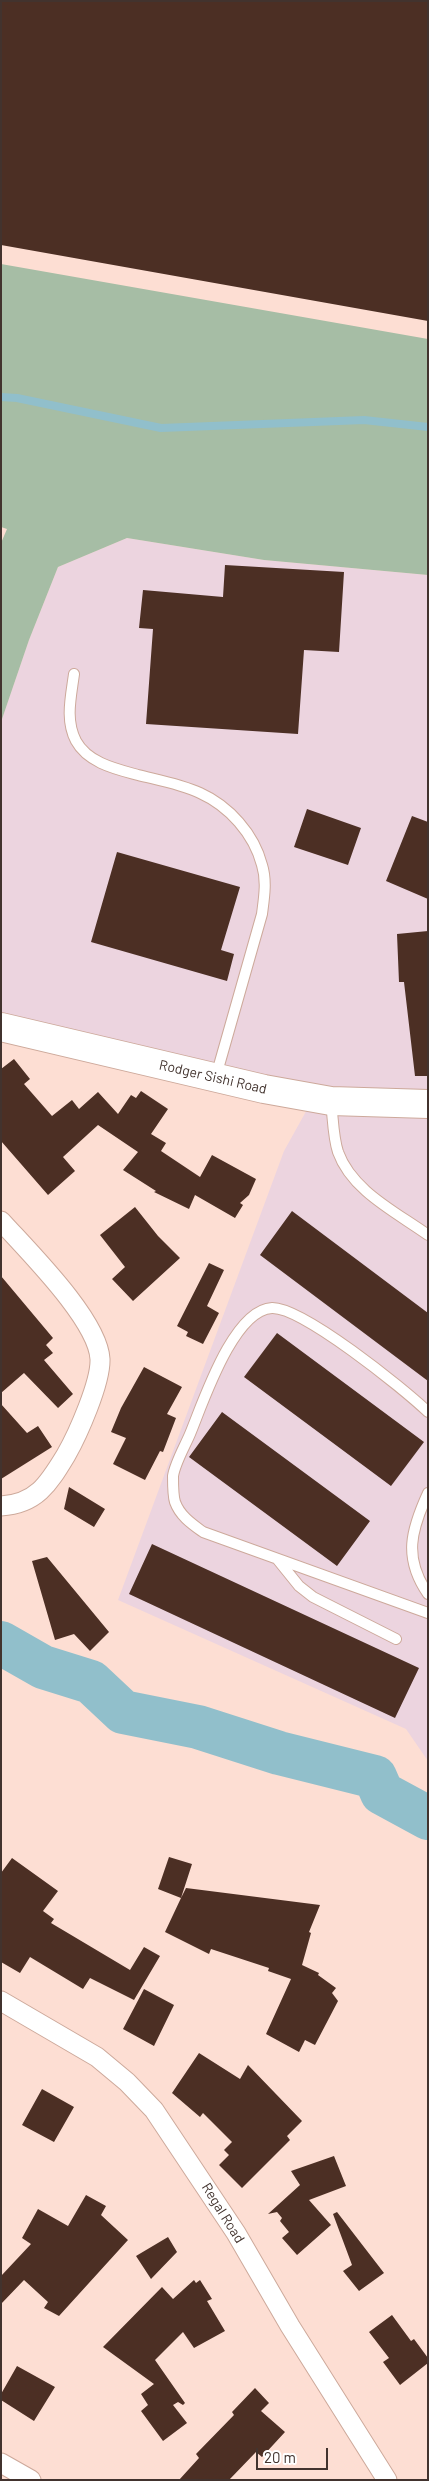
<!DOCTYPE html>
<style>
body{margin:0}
#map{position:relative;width:429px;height:2481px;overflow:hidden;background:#fdded3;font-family:Barlow,sans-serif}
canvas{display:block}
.frame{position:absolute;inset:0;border:2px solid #42332e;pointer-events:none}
.scale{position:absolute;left:256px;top:2448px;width:72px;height:22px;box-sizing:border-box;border:2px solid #42332e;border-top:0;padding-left:6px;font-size:15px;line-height:18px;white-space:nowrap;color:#42332e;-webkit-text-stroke:4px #fff;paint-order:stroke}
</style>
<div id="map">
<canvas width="429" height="2481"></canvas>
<div class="frame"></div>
<div class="scale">20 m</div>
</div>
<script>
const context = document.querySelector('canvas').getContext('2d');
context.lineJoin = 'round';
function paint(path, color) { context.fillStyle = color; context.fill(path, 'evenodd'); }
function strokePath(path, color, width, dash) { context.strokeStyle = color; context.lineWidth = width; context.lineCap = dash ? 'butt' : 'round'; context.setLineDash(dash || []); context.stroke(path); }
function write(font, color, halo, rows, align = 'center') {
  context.font = font + ' Barlow,sans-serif'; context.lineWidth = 5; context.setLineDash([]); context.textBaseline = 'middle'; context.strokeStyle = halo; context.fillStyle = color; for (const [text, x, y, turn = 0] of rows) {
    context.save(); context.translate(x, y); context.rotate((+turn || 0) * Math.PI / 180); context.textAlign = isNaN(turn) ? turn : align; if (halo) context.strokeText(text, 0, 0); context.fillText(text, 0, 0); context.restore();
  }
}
paint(new Path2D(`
 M 127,538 L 264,560 L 428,575 L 428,1761 L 406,1729 L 118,1600 L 284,1151 L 314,1097 L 1,1025 L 1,722 L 29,640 L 58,567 Z`), '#ecd4df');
paint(new Path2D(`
 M 1,264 L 428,339 L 428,575 L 264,560 L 127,538 L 58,567 L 29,640 L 1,722 L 1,543 L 7,529 L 1,527 Z`), '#a6bda5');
strokePath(new Path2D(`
 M 1,397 L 17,398 L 161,428 L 364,420 L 428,427`), '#91bfcb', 8);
strokePath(new Path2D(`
 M 1,1643 L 43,1667 L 91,1682 L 123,1712 L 198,1727 L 279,1753 L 375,1777 L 382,1793 L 428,1818`), '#91bfcb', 44);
paint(new Path2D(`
 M 1,1 L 428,1 L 428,321 L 1,245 Z
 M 225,565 L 344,572 L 339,652 L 304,650 L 298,734 L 146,724 L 153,629 L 139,628 L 143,590 L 223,597 Z
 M 307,809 L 361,828 L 348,865 L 294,847 Z
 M 412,816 L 428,822 L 428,899 L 386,881 Z
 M 117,852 L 240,887 L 221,950 L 234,954 L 227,981 L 91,942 Z
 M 428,931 L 428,1076 L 415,1076 L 404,982 L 399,982 L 397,934 Z
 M 14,1059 L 30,1079 L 24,1084 L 52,1116 L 72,1100 L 79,1109 L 98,1092 L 118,1114 L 131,1095 L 136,1098 L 141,1091 L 168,1109 L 151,1134 L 166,1143 L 161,1151 L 200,1177 L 212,1155 L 256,1179 L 249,1195 L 240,1203 L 243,1205 L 235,1218 L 195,1195 L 189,1209 L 154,1192 L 156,1191 L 123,1170 L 138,1152 L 98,1125 L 63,1157 L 75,1171 L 48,1195 L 1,1141 L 1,1069 Z
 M 135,1207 L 158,1236 L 180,1258 L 133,1301 L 112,1279 L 125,1267 L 100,1235 Z
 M 292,1211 L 428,1313 L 428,1381 L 260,1255 Z
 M 209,1263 L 224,1270 L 207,1306 L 219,1313 L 203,1344 L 186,1336 L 188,1332 L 177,1326 Z
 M 1,1276 L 53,1338 L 46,1345 L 53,1353 L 44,1360 L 73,1394 L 58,1408 L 24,1373 L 1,1393 Z
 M 277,1333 L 424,1442 L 391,1486 L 244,1377 Z
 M 144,1367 L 182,1387 L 167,1414 L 176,1418 L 163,1452 L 160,1451 L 145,1480 L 113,1464 L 126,1438 L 111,1432 L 121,1408 Z
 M 1,1404 L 27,1433 L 38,1426 L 52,1447 L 1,1479 Z
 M 222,1412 L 370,1521 L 337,1566 L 189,1457 Z
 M 69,1487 L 105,1509 L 94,1527 L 64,1509 Z
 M 152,1544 L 419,1668 L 395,1718 L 129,1594 Z
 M 47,1557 L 109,1632 L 90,1651 L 74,1634 L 55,1640 L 32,1561 Z
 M 169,1857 L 192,1864 L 181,1898 L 186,1888 L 320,1905 L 309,1932 L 311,1933 L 302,1965 L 319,1973 L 318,1975 L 336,1988 L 332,1993 L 338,2001 L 315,2045 L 305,2040 L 299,2052 L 266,2034 L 291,1979 L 268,1971 L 269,1968 L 211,1949 L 209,1954 L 165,1932 L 181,1898 L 158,1889 Z
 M 12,1858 L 58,1891 L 43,1911 L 54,1919 L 51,1923 L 130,1970 L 144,1947 L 160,1956 L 134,2000 L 90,1978 L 83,1989 L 30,1957 L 20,1973 L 1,1962 L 1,1873 Z
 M 144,1989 L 174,2005 L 154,2046 L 123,2029 Z
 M 199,2053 L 240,2079 L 248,2065 L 302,2121 L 287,2136 L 290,2140 L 242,2188 L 219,2165 L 229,2155 L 224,2150 L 232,2142 L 203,2113 L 200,2117 L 172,2093 Z
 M 42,2089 L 74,2107 L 54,2142 L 22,2125 Z
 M 334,2156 L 346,2186 L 309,2200 L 331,2225 L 297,2255 L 282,2238 L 289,2232 L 280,2221 L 282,2218 L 277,2212 L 268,2214 L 300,2185 L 291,2171 Z
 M 86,2195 L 106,2206 L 101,2215 L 128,2240 L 59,2316 L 44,2308 L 48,2302 L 24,2280 L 1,2304 L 1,2276 L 31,2244 L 22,2238 L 38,2209 L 68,2226 Z
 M 337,2212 L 384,2273 L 359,2291 L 343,2271 L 352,2265 L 333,2214 Z
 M 168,2237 L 177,2252 L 151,2279 L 136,2256 Z
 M 194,2280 L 196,2283 L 200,2280 L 212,2299 L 207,2301 L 225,2331 L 194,2348 L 183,2332 L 155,2360 L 185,2403 L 183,2405 L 178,2402 L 173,2405 L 187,2423 L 163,2441 L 141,2411 L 148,2405 L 141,2394 L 154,2384 L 103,2347 L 162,2287 L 173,2299 Z
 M 392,2315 L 411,2341 L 414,2339 L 428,2358 L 428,2363 L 400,2385 L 383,2362 L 389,2358 L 369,2332 Z
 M 17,2366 L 55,2387 L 34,2421 L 1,2400 L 1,2394 Z
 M 255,2388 L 269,2403 L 261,2411 L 285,2432 L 262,2457 L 256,2452 L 229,2480 L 179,2480 L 199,2458 L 196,2454 L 234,2415 L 232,2412 Z`), '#4c2f24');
const lane = new Path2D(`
 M 74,674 C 71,697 65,720 76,741 C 88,763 116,769 138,775 C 158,780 181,784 200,793 C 229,806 254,834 262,865 C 267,881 264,898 262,914 L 216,1076
 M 331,1102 C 333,1117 333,1137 338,1152 C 352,1191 396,1212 428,1235
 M 428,1412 C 403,1388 302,1307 272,1308 C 233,1310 203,1403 190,1434 C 185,1446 175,1463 173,1476 C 173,1483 173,1496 175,1502 C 180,1516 192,1524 203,1532 L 428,1613
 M 428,1493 C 411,1530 403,1558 428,1594
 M 278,1560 L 299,1586 L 313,1597 L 396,1639`);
const street = new Path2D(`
 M 1,1221 C 28,1251 98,1320 100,1359 C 101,1382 78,1434 66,1455 C 49,1483 37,1504 1,1506
 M 1,2001 L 97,2057 L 127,2082 L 154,2110 L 236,2233 L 290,2326 L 387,2480
 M 1,2463 L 31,2480`);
const secondary = new Path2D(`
 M 1,1027 L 264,1089 L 331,1101 L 428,1104`);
strokePath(lane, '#cda99b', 12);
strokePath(street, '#cda99b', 21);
strokePath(secondary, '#cda99b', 30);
strokePath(lane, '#fff', 10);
strokePath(street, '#fff', 19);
strokePath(secondary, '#fff', 28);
write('14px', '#42332e', '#fff', [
 ["Rodger Sishi Road",213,1077,13],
 ["Regal Road",223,2213,58]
]);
</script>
